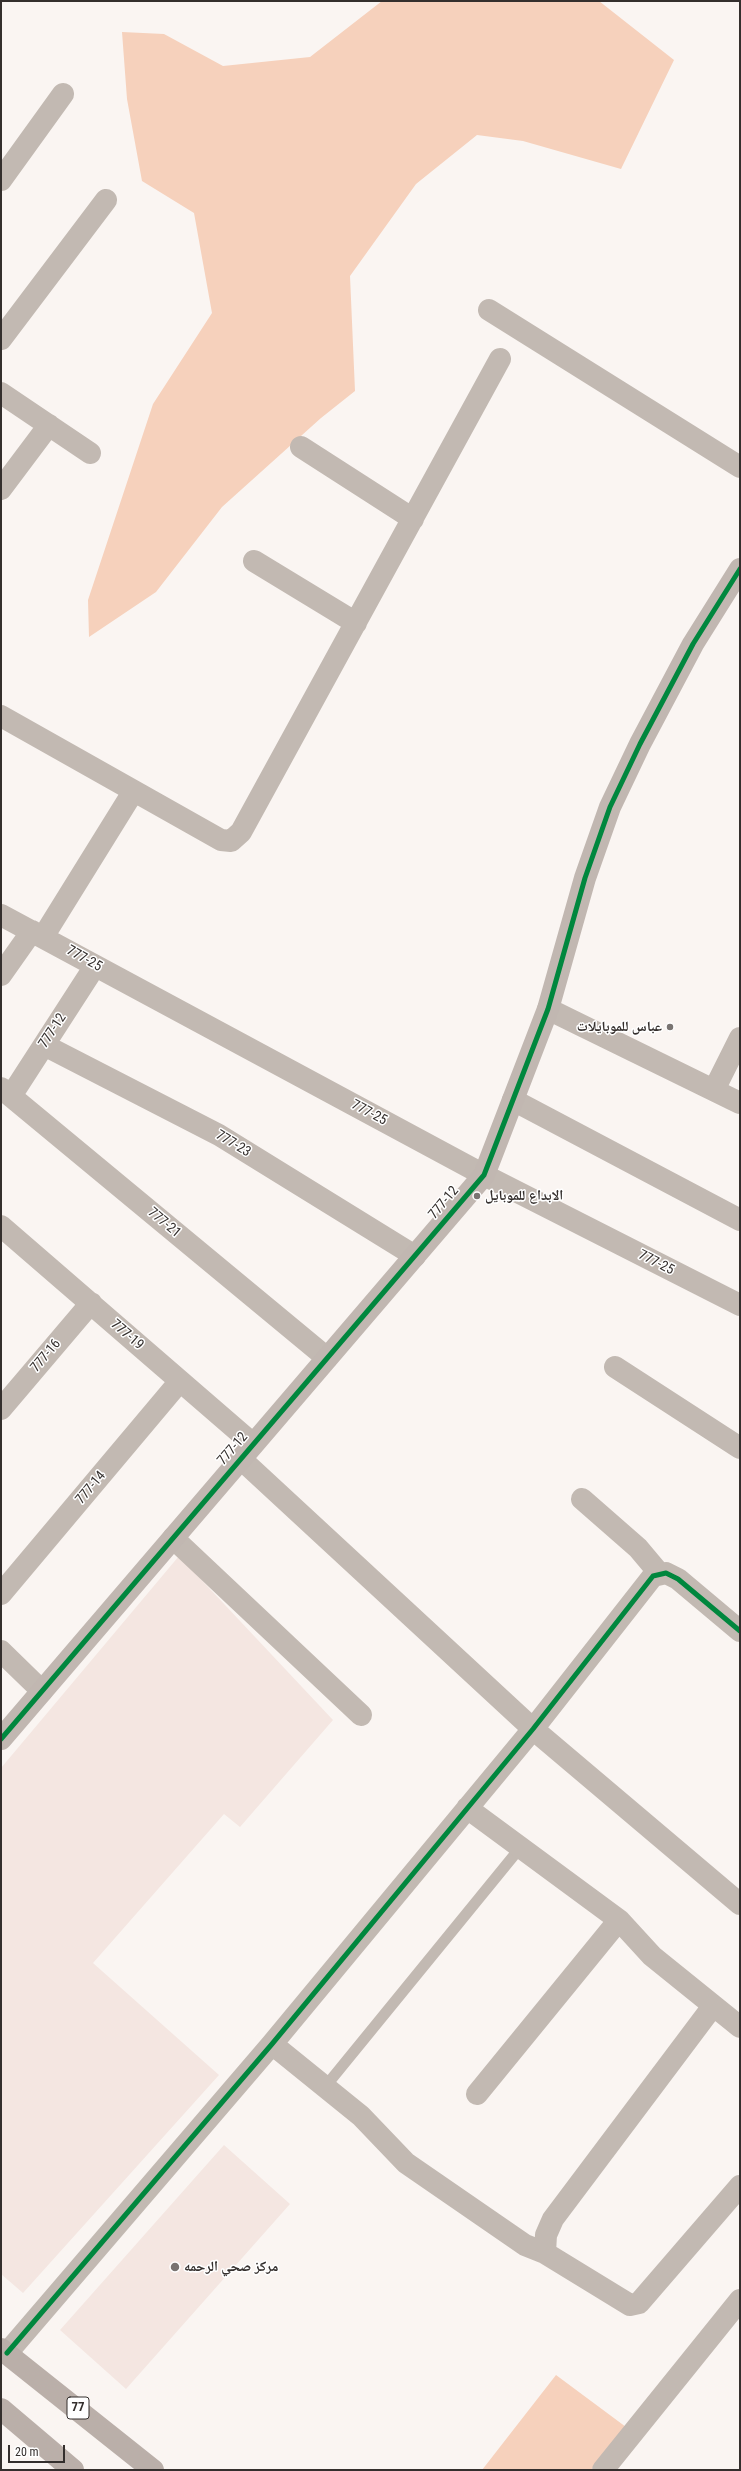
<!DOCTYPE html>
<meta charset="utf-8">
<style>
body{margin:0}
#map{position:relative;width:741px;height:2471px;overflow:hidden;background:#faf5f2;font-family:"Roboto Condensed",sans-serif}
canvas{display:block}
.frame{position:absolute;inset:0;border:2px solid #342f2d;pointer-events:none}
.scale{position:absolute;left:8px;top:2445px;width:57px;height:18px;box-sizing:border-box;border:2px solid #342f2d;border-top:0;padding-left:5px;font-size:12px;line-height:14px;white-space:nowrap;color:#342f2d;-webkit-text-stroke:3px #fff;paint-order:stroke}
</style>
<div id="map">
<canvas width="741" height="2471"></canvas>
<div class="frame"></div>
<div class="scale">20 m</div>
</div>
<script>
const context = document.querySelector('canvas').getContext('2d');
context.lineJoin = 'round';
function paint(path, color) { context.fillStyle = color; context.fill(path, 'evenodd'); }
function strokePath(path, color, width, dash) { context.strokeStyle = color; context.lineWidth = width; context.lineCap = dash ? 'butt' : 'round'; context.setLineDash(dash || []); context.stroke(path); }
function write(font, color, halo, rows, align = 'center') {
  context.font = font + ' "Roboto Condensed","Noto Naskh Arabic",sans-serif'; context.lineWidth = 3; context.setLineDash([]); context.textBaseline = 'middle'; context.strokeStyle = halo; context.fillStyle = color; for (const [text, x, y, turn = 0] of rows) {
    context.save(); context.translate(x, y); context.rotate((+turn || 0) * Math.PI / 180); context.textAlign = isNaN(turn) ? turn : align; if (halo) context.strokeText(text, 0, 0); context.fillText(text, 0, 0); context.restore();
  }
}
paint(new Path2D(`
 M 179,1556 L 333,1720 L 240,1827 L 224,1814 L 93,1963 L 219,2075 L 23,2293 L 1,2274 L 1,1768 Z
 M 224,2145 L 290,2204 L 126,2389 L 60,2330 Z`), '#f4e6e1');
paint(new Path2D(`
 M 382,1 L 599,1 L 674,60 L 621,169 L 523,141 L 477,135 L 416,184 L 350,276 L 355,391 L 321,418 L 222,507 L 156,592 L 89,637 L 88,600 L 153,404 L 212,313 L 194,213 L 142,181 L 127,99 L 122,32 L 164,34 L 223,66 L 310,57 Z
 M 556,2375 L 626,2427 L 591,2470 L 482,2470 Z`), '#f6d1bc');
strokePath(new Path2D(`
 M 325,2087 L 520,1848`), '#c2b9b2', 11);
strokePath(new Path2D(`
 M 1,180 L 63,94
 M 489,310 L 740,467
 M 1,339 L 106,200
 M 1,393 L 90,453
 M 301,447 L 413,519
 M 1,489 L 49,425
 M 254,561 L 356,623
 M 1,716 L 221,840 L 231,841 L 241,832 L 500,359
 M 1,915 L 484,1175 L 740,1305
 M 43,937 L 133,792
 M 1,975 L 32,931
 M 548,1009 L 740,1103
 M 44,1045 L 219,1135 L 415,1256
 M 1,1088 L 327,1358
 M 714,1090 L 740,1038
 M 11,1096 L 95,966
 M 513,1100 L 740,1220
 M 1,1226 L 253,1444
 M 615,1367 L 740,1448
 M 1,1409 L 91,1303
 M 241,1459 L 533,1729 L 740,1904
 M 582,1499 L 638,1548 L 659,1573
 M 173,1538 L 361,1715
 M 1,1594 L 180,1381
 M 1,1651 L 42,1691
 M 467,1808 L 619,1920 L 652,1956 L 740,2027
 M 272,2044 L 361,2116 L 406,2163 L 525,2245 L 545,2253 L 630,2305 L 639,2303 L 740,2186
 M 477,2094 L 619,1920
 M 545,2253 L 546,2235 L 553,2219 L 713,2006
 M 7,2353 L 272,2044 L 533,1729 L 653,1576 L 666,1573 L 678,1579 L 740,1631
 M 603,2470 L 740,2300`), '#c2b9b2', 22);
strokePath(new Path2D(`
 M 1,1739 L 484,1175 L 548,1009 L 585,878 L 610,807 L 640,744 L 693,644 L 740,569`), '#c1b7b1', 22);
strokePath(new Path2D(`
 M 1,2349 L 153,2470
 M 1,2409 L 73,2470`), '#baafa9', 22);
strokePath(new Path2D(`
 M 1,1739 L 484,1175 L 548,1009 L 585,878 L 610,807 L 640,744 L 693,644 L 740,569
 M 7,2353 L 272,2044 L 533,1729 L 653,1576 L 666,1573 L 678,1579 L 740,1631`), '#00873e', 5);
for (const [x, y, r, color] of [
 [670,1027,4,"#797472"],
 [477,1196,4,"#797472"],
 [175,2267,5,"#797472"]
]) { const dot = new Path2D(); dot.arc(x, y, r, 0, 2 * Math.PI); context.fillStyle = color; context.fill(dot); strokePath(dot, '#fff', 1.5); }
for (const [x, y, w] of [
 [78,2408,22]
]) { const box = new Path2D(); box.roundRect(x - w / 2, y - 11, w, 22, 3); context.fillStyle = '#fff'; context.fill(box); strokePath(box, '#342f2d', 1); }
write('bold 13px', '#342f2d', null, [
 ["77",78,2408]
]);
write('14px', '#342f2d', '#fff', [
 ["777-25",84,959,29],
 ["777-12",53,1031,-57],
 ["777-25",369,1113,28],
 ["777-23",233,1144,31],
 ["777-12",444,1203,-50],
 ["777-21",164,1223,40],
 ["777-25",656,1263,27],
 ["777-19",127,1335,41],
 ["777-16",46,1356,-50],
 ["777-12",233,1449,-49],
 ["777-14",91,1488,-50]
]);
write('bold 14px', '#342f2d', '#fff', [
 ["عباس للموبايلات",662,1027,"right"],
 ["الابداع للموبايل",485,1196],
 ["مركز صحي الرحمه",184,2267]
], 'left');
</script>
